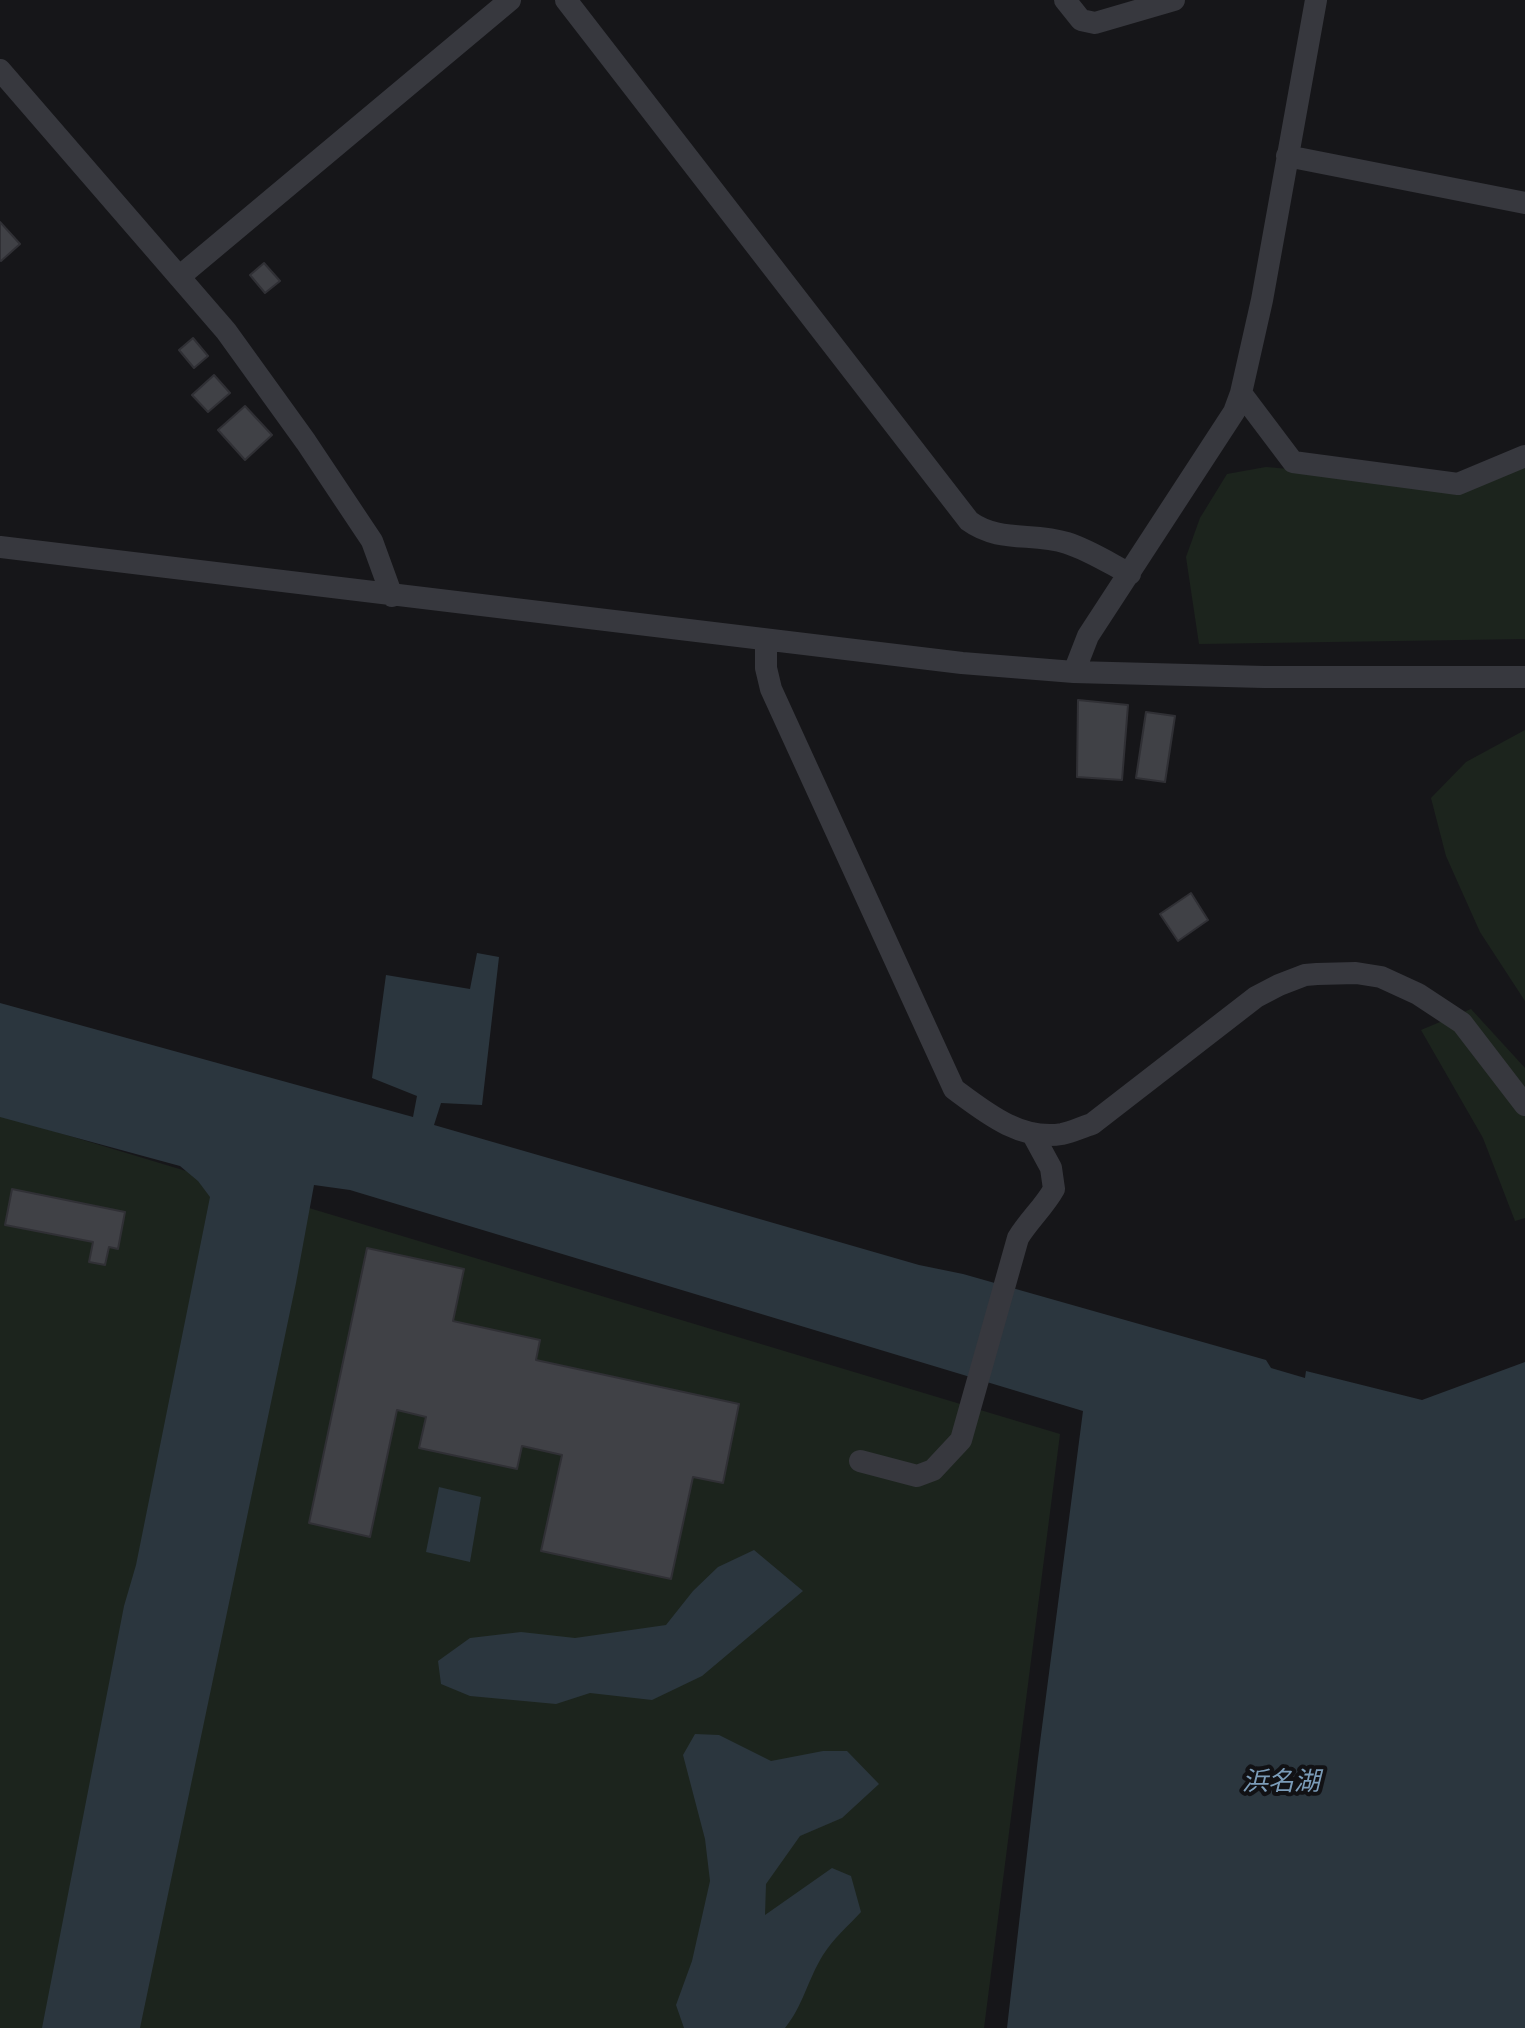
<!DOCTYPE html>
<meta charset="utf-8">
<style>
body{margin:0}
canvas{display:block;background:#161619}
</style>
<canvas width="1525" height="2028"></canvas>
<script>
const context = document.querySelector('canvas').getContext('2d');
context.lineJoin = 'round';
function paint(path, color) { context.fillStyle = color; context.fill(path, 'evenodd'); }
function strokePath(path, color, width, dash) { context.strokeStyle = color; context.lineWidth = width; context.lineCap = dash ? 'butt' : 'round'; context.setLineDash(dash || []); context.stroke(path); }
function write(font, color, halo, rows, align = 'center') {
  context.font = font + ' Signika,"Noto Sans JP",sans-serif'; context.lineWidth = 8; context.setLineDash([]); context.textBaseline = 'middle'; context.strokeStyle = halo; context.fillStyle = color; for (const [text, x, y, turn = 0] of rows) {
    context.save(); context.translate(x, y); context.rotate((+turn || 0) * Math.PI / 180); context.textAlign = isNaN(turn) ? turn : align; if (halo) context.strokeText(text, 0, 0); context.fillText(text, 0, 0); context.restore();
  }
}
paint(new Path2D(`
 M 1525,466 L 1525,639 L 1199,644 L 1186,557 L 1200,518 L 1227,474 L 1266,467 L 1458,484 Z
 M 1525,730 L 1525,1001 L 1480,932 L 1446,856 L 1431,798 L 1466,762 Z
 M 1471,1009 L 1525,1068 L 1525,1218 L 1515,1221 L 1483,1138 L 1421,1030 Z
 M 0,1115 L 1060,1434 L 984,2028 L 0,2028 Z`), '#1c241d');
paint(new Path2D(`
 M 477,953 L 499,957 L 482,1105 L 441,1103 L 434,1125 L 919,1265 L 963,1274 L 1266,1360 L 1271,1368 L 1305,1378 L 1306,1371 L 1422,1400 L 1525,1362 L 1525,2028 L 1007,2028 L 1038,1758 L 1083,1411 L 350,1190 L 314,1185 L 296,1283 L 140,2028 L 42,2028 L 124,1606 L 136,1565 L 210,1197 L 198,1181 L 180,1166 L 0,1117 L 0,1003 L 413,1117 L 417,1096 L 372,1078 L 386,975 L 470,989 Z
 M 439,1487 L 481,1497 L 470,1562 L 426,1552 Z
 M 754,1550 L 803,1591 L 702,1676 L 652,1700 L 590,1693 L 556,1704 L 470,1696 L 441,1684 L 438,1661 L 470,1638 L 521,1632 L 575,1638 L 666,1625 L 693,1591 L 718,1567 Z
 M 695,1734 L 719,1735 L 771,1761 L 823,1751 L 847,1751 L 879,1784 L 842,1818 L 800,1836 L 766,1884 L 765,1915 L 832,1868 L 851,1876 L 861,1912 C 848,1926 833,1939 823,1955 C 808,1979 803,2006 785,2028 L 684,2028 L 676,2005 L 692,1961 L 710,1881 L 705,1839 L 683,1755 Z`), '#2b363e');
const building = new Path2D(`
 M 0,222 L 20,244 L 1,261 L 0,260 Z
 M 264,263 L 280,281 L 265,293 L 250,275 Z
 M 193,338 L 208,356 L 194,368 L 179,350 Z
 M 214,375 L 230,393 L 208,412 L 192,395 Z
 M 245,406 L 272,435 L 245,460 L 218,430 Z
 M 1078,700 L 1128,705 L 1122,780 L 1077,777 Z
 M 1146,712 L 1175,716 L 1165,782 L 1136,778 Z
 M 1191,893 L 1208,920 L 1178,941 L 1160,914 Z
 M 12,1189 L 125,1212 L 118,1249 L 109,1247 L 105,1265 L 89,1262 L 93,1242 L 5,1225 Z
 M 367,1248 L 464,1269 L 453,1321 L 540,1340 L 536,1360 L 739,1404 L 723,1483 L 693,1477 L 671,1579 L 541,1551 L 562,1455 L 522,1446 L 517,1469 L 419,1448 L 426,1417 L 397,1410 L 370,1537 L 309,1523 Z`);
paint(building, '#404146');
strokePath(building, '#303035', 2);
strokePath(new Path2D(`
 M 566,0 L 969,521 C 999,543 1033,532 1067,543 C 1089,550 1109,563 1130,574
 M 1065,0 L 1081,20 L 1095,23 L 1174,0
 M 0,70 L 226,331 L 306,442 L 372,541 L 392,596
 M 1287,156 L 1525,203
 M 179,277 L 510,0
 M 1241,393 L 1293,462 L 1458,484 L 1525,456
 M 0,547 L 962,663 L 1074,672 L 1264,677 L 1525,677
 M 766,640 L 766,668 L 771,689 L 954,1089 C 985,1112 1020,1141 1062,1134 C 1072,1132 1082,1127 1092,1124 L 1256,997 L 1279,985 L 1305,975 L 1317,974 L 1356,973 L 1381,977 L 1418,994 L 1462,1023 L 1525,1105
 M 1074,672 L 1088,636 L 1234,412 L 1241,393 L 1262,300 L 1316,0
 M 860,1461 L 917,1476 L 933,1470 L 961,1440 L 1018,1238 C 1029,1220 1044,1207 1054,1189 L 1051,1168 L 1032,1133`), '#37383e', 22);
write('italic 26px', '#7b9cb8', '#111114', [
 ["浜名湖",1281,1783]
]);
</script>
